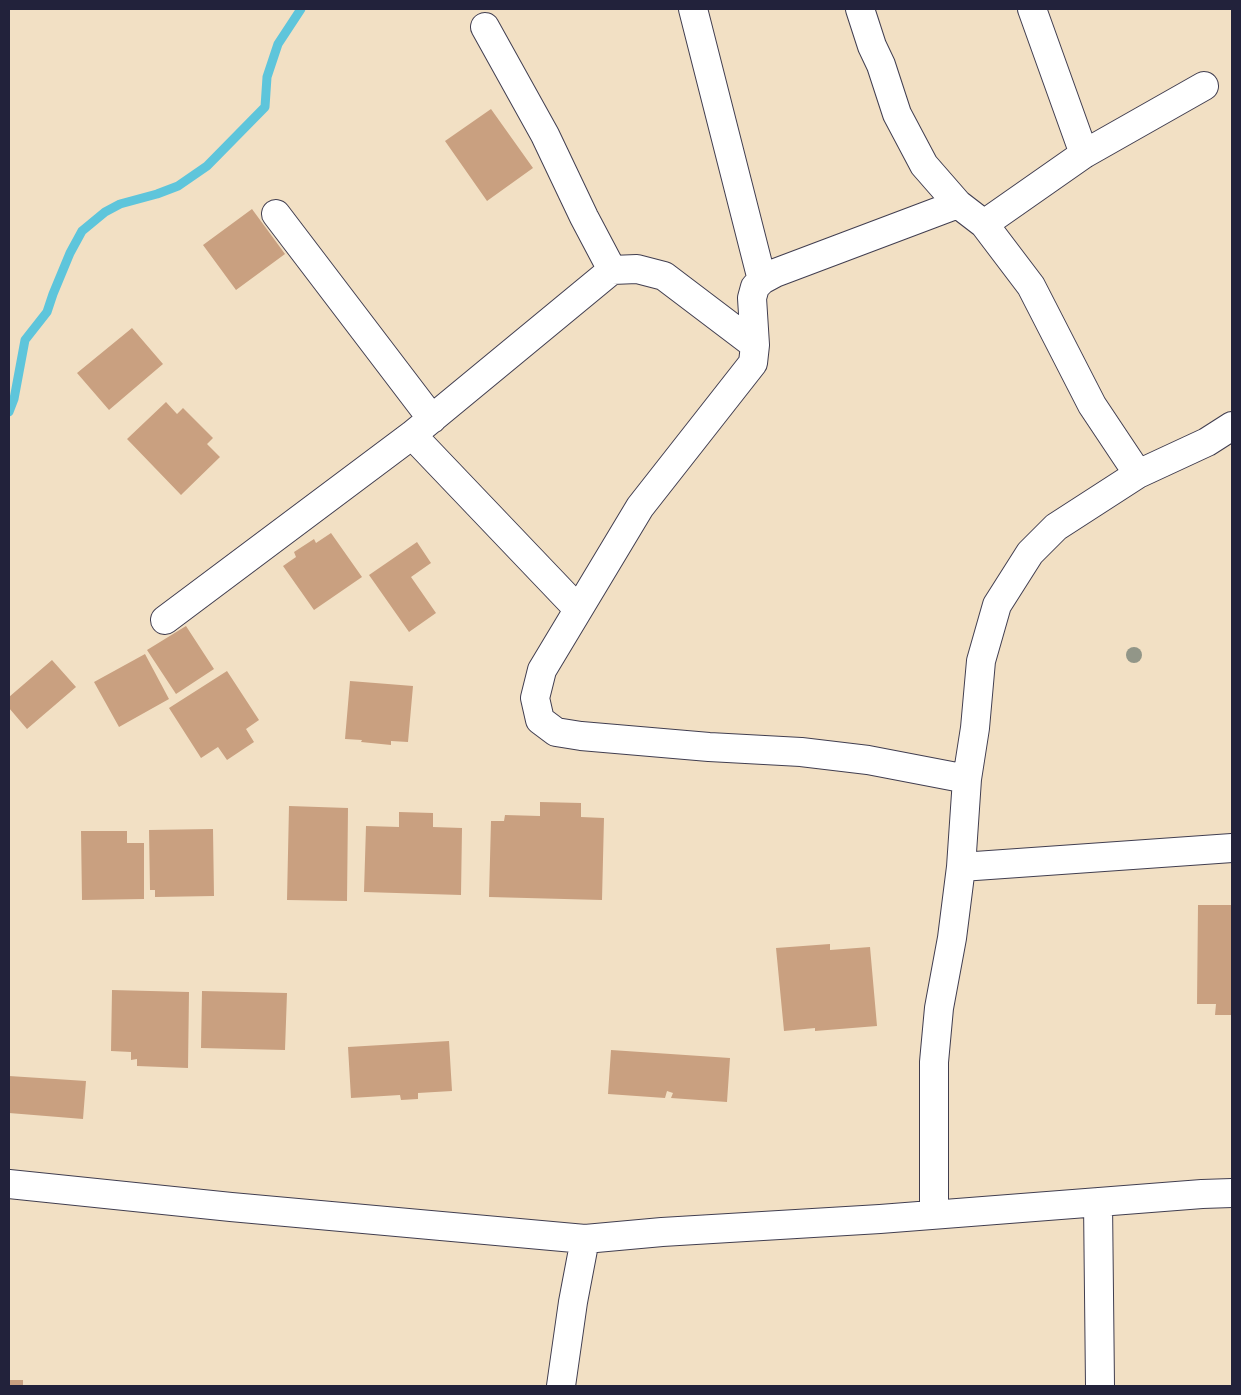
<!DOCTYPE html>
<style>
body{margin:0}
#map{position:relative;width:1241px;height:1395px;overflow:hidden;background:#f2e0c4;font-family:Vollkorn,serif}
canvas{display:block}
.frame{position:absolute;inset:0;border:10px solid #22223b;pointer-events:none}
</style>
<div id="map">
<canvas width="1241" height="1395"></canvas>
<div class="frame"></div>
</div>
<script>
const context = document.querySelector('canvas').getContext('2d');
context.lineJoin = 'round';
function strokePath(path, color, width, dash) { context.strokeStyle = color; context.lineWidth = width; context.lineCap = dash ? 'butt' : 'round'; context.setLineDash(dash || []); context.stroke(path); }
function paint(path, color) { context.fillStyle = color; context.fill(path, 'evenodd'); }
strokePath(new Path2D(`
 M 9,412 L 14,399 L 25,340 L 47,312 L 53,294 L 70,253 L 82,231 L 105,212 L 120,204 L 157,194 L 178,186 L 207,166 L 265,107 L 267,77 L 278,44 L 301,9`), '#5ec5db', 9);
paint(new Path2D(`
 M 491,109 L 533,168 L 487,201 L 445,141 Z
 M 252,209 L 285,254 L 236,290 L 203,245 Z
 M 132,328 L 163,364 L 109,410 L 77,373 Z
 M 166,402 L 177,414 L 183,408 L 213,438 L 207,444 L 220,457 L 181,495 L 127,439 Z
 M 331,533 L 362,577 L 314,610 L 283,566 L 296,557 L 294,552 L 314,539 L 316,543 Z
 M 417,542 L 431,563 L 411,577 L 436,613 L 409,632 L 369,575 Z
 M 186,626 L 214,669 L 176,694 L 147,650 Z
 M 145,654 L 169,699 L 119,727 L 94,682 Z
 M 52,660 L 76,687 L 27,729 L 9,708 L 9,697 Z
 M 227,671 L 259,720 L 246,729 L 254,742 L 227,760 L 218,747 L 201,758 L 169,708 Z
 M 350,681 L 413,686 L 408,742 L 391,741 L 391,745 L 361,742 L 362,740 L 345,739 Z
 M 540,802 L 581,803 L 581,817 L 604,818 L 602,900 L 489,897 L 491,821 L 504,821 L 505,815 L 540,816 Z
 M 289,806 L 348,808 L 347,901 L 287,900 Z
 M 399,812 L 433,813 L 433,827 L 462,828 L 461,895 L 364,892 L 366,826 L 399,827 Z
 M 213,829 L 214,896 L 155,897 L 155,890 L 150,890 L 149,830 Z
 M 81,831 L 127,831 L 127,843 L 144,843 L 144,899 L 82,900 Z
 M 1198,905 L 1232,905 L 1232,1015 L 1215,1015 L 1216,1004 L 1197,1004 Z
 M 830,944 L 830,950 L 870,947 L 877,1026 L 815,1031 L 815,1028 L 784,1031 L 776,948 Z
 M 112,990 L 189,992 L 188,1068 L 137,1066 L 137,1059 L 131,1060 L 131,1052 L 111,1051 Z
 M 202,991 L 287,993 L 285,1050 L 201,1048 Z
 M 449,1041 L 452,1091 L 418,1093 L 418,1099 L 401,1100 L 400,1095 L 351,1098 L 348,1047 Z
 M 611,1050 L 730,1058 L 727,1102 L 671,1098 L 673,1093 L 667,1091 L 665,1098 L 608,1094 Z
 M 9,1076 L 86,1081 L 83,1119 L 9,1113 Z
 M 9,1380 L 23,1380 L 23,1386 L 9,1386 Z`), '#c9a080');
const minor = new Path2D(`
 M 693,9 L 762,280
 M 860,9 L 872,46 L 881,65 L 897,114 L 924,165 L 958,204 L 984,224 L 1031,286 L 1092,405 L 1138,474
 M 1032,9 L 1084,154
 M 485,27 L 545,135 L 584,217 L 612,270
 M 276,214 L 432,419
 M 984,224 L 1084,154 L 1204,86
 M 412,435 L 578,609
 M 165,620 L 412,435 L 612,270 L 637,269 L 664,276 L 755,345
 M 967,779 L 975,728 L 981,661 L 997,605 L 1030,553 L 1056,527 L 1138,474 L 1207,442 L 1232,426
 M 961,867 L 1232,848
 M 9,1184 L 231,1207 L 585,1239
 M 1098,1202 L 1100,1386
 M 934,1214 L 934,1062 L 939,1008 L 952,938 L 961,867 L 967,779 L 868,760 L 801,752 L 709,747 L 581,736 L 556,732 L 540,720 L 535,698 L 542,670 L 640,507 L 753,363 L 755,345 L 752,298 L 755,287 L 762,280 L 775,273 L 958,204
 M 561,1386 L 573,1302 L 585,1239 L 662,1232 L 880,1219 L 1202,1194 L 1232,1193`);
strokePath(minor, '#413e50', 30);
strokePath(minor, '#fff', 28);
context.fillStyle = '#929688';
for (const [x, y] of [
 [1134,655]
]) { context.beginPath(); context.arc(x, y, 8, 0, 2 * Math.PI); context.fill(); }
</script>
